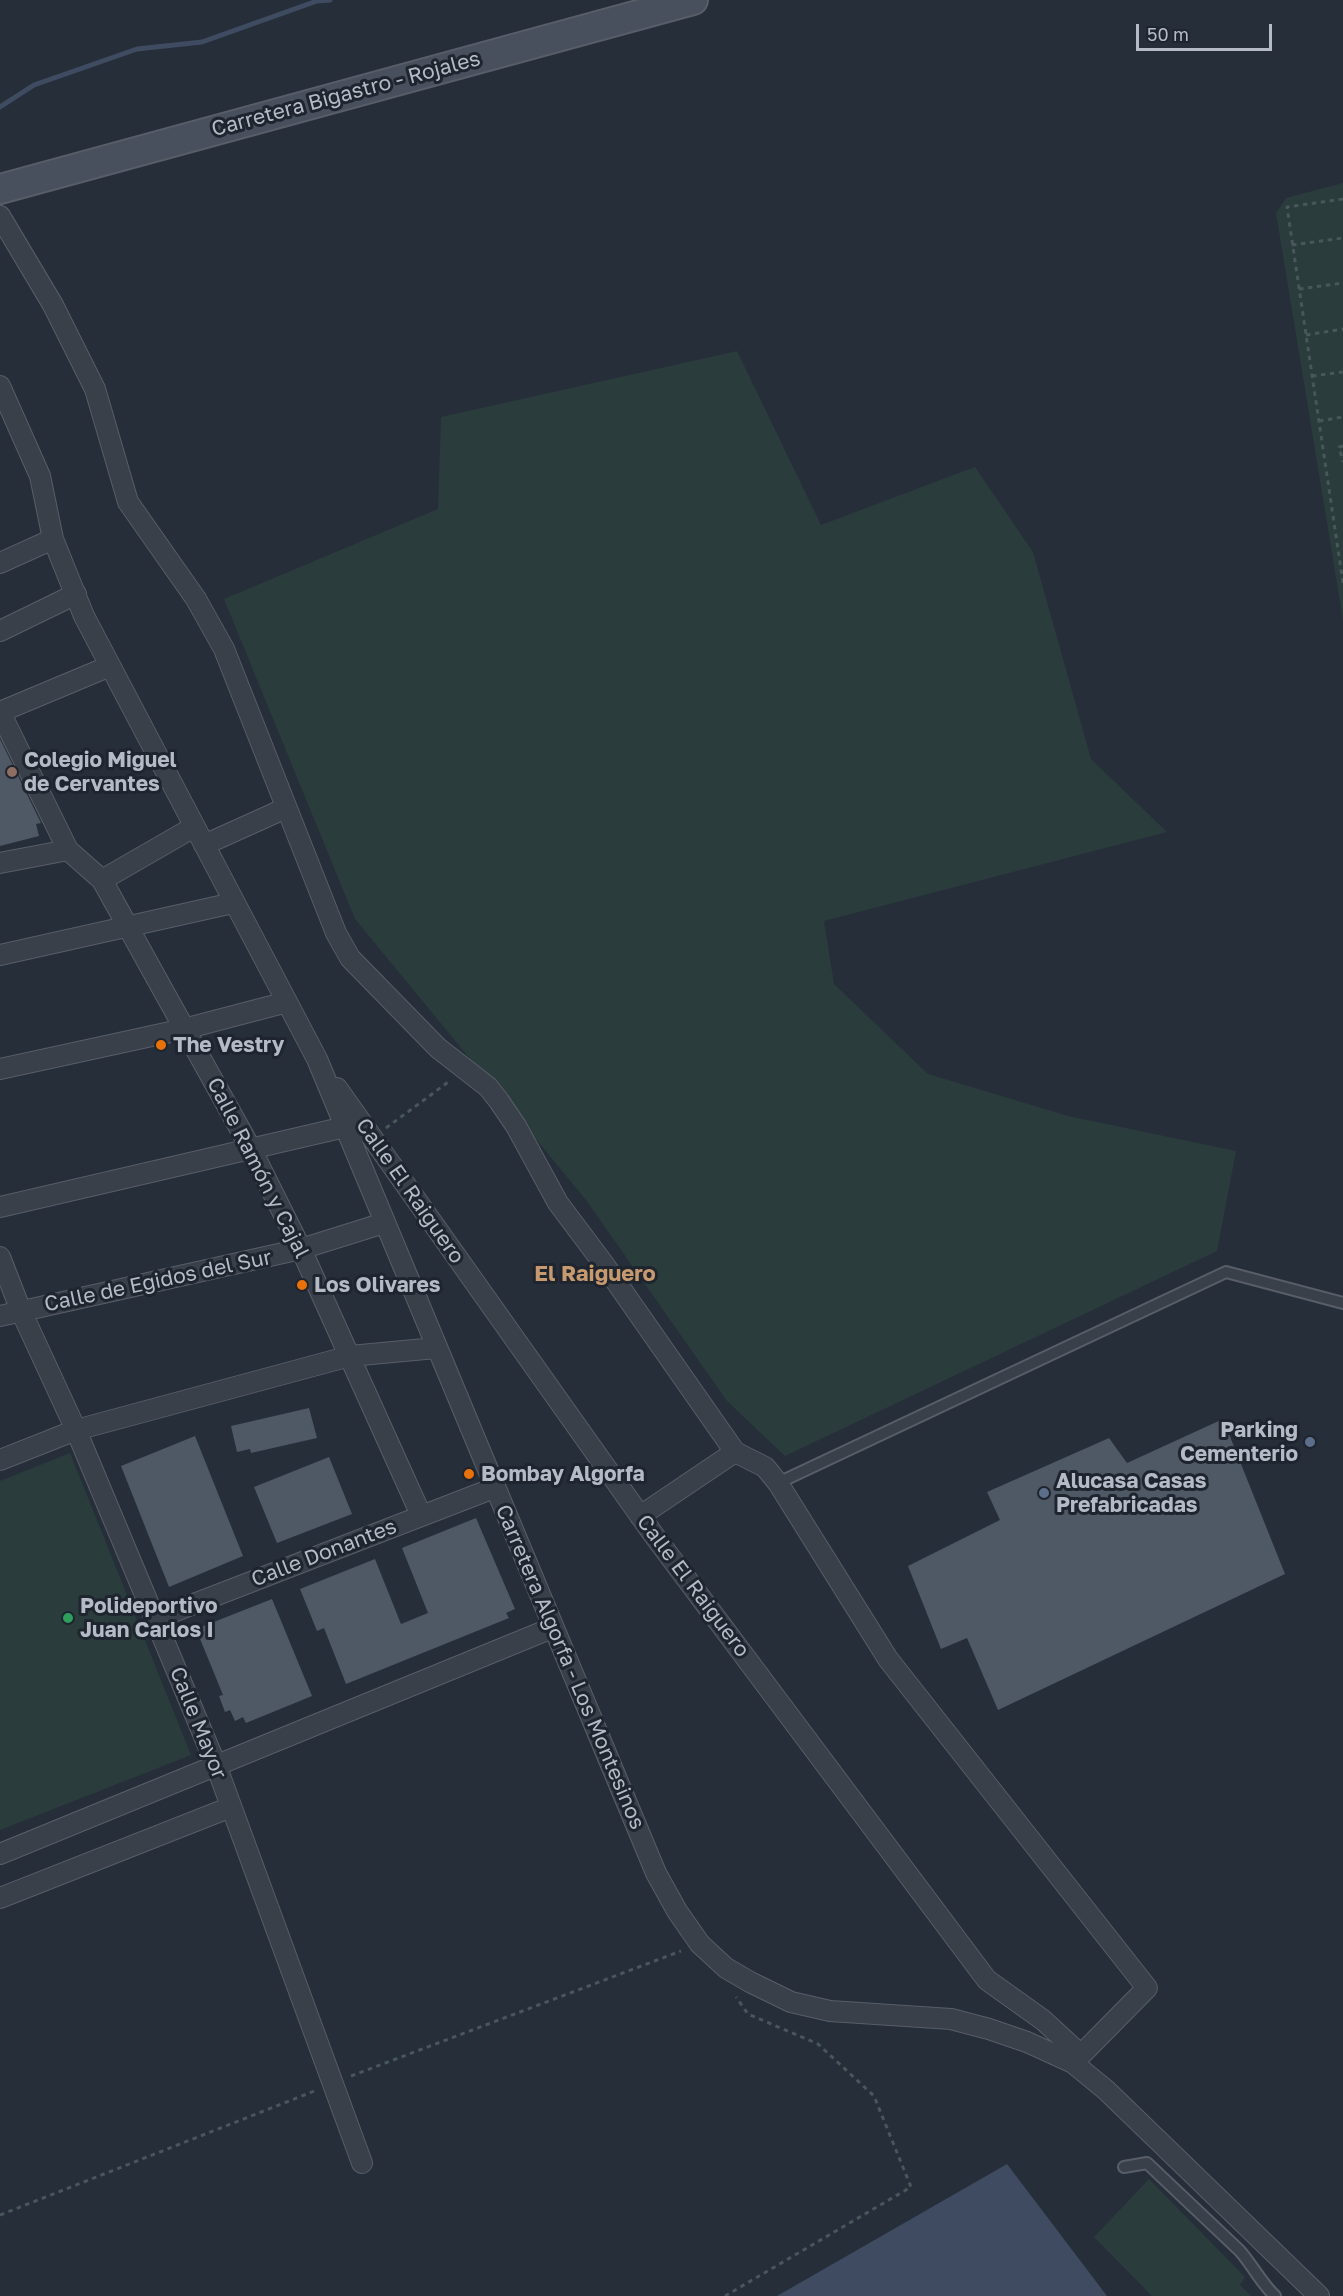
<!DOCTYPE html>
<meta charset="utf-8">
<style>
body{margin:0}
#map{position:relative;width:1343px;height:2296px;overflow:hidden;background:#262e3a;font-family:"Golos Text",sans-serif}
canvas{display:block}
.scale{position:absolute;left:1136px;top:24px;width:136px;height:27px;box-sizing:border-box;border:3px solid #b5bbc6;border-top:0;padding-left:8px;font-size:18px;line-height:21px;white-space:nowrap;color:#b5bbc6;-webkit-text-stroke:4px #1f252f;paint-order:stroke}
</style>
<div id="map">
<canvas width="1343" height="2296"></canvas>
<div class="scale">50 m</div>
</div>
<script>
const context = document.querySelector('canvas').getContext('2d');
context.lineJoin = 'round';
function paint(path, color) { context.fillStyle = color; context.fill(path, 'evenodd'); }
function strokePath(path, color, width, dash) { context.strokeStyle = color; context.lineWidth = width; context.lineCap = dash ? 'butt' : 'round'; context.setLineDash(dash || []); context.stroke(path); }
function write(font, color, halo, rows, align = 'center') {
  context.font = font + ' "Golos Text",sans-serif'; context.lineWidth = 6; context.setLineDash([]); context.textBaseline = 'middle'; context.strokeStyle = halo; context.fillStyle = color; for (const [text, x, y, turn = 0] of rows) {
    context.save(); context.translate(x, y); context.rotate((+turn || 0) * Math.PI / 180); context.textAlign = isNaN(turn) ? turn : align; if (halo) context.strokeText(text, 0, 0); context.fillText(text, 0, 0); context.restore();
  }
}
paint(new Path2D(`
 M 1343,183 L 1343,620 L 1276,213 L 1286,198 Z
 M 737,351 L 821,525 L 975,467 L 1033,552 L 1091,759 L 1167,832 L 824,921 L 834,984 L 928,1074 L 1068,1116 L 1236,1151 L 1217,1251 L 785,1456 L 727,1401 L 586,1200 L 355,919 L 224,599 L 438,509 L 441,417 Z
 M 70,1453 L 191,1755 L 0,1830 L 0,1481 Z
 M 1149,2179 L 1245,2277 L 1240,2285 L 1251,2296 L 1152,2296 L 1094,2237 Z`), '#2b3c3d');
paint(new Path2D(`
 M 1007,2164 L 1107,2296 L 777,2296 Z`), '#3e4b61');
strokePath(new Path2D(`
 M 0,107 L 34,85 L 137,49 L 202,42 L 317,1 L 330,0`), '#3e4b61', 5);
paint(new Path2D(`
 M 0,739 L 41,823 L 36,824 L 39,836 L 0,846 Z
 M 309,1408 L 317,1438 L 251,1453 L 250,1449 L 237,1452 L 231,1426 Z
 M 1223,1419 L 1285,1574 L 998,1710 L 967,1638 L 941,1649 L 908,1566 L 1000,1520 L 987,1492 L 1109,1438 L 1127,1463 Z
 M 195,1436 L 243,1556 L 169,1587 L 121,1466 Z
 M 329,1457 L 352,1514 L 277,1543 L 254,1487 Z
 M 476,1518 L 515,1609 L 506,1613 L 509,1618 L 346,1684 L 324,1628 L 317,1631 L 300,1589 L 375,1559 L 401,1624 L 428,1613 L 402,1548 Z
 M 272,1599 L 312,1696 L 246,1723 L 243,1717 L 235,1721 L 230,1710 L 225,1712 L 219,1696 L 223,1695 L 196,1629 Z`), '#4f5865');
const lane = new Path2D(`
 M 778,1483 L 1226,1272 L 1343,1303
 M 1124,2167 L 1147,2163 L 1240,2251 C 1253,2266 1261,2283 1275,2296`);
const street = new Path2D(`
 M 0,216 L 53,305 L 95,389 L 128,502 L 196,599 L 224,649 L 336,933 L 350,958 L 438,1048 L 488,1087 L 499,1101 L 516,1126 L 558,1203 L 603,1263 L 735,1452 L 765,1467 L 778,1483 L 888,1659 L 1147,1988 L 1073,2063
 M 0,386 L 40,476 L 53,539 L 84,616 L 317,1059 L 656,1873 L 677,1911 L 700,1944 L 726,1968 L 750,1982 L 791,2002 L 830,2011 L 951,2019 L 989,2029 L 1027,2042 L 1073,2063 L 1106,2090 L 1319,2296
 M 0,563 L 53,539
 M 0,631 L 76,594
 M 0,712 L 68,850 L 102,880 L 251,1149 L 301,1249 L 421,1515
 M 0,712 L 110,666
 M 204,845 L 286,808
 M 0,863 L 68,850
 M 102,880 L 194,827
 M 0,955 L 233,903
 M 0,1069 L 184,1029 L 287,1002
 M 337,1088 L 653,1534 L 987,1980 L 1043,2020 L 1081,2055
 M 0,1207 L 345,1127
 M 0,1257 L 21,1311 L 76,1430 L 216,1765 L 362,2163
 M 0,1316 L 301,1249 L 384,1223
 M 0,1460 L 76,1430 L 350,1356 L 436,1348
 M 640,1516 L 735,1452
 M 155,1619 L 494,1488
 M 0,1854 L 552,1628
 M 0,1898 L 231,1807`);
const secondary = new Path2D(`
 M 0,189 L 693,0`);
strokePath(lane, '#585e68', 14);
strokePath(street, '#585e68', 22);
strokePath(secondary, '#585e68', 32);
strokePath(new Path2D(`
 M 1343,199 L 1287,207 L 1343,583
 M 1292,245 L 1343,238
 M 1299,289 L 1343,283
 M 1306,335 L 1343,329
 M 1312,376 L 1343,372
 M 1319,421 L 1343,417
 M 1343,446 L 1339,447 L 1343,462
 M 386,1128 L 451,1080
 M 351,2076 L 681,1951
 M 0,2215 L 317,2090
 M 725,2296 L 911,2187 L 874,2096 L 818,2044 L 748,2014 L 736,1997`), '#48575a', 3, [4.5, 4.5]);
strokePath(lane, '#3a404a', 10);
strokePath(street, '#3a404a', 20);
strokePath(secondary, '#484f5d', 28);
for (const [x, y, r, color] of [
 [12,772,6,"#8d6e63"],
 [161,1045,6,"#e8710a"],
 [302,1285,6,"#e8710a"],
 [1310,1442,6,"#5c6f8a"],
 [469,1474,6,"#e8710a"],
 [1044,1493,6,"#5c6f8a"],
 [68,1618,6,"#2e9e5b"]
]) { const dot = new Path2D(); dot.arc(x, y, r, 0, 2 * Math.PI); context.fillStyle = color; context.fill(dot); strokePath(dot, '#1f252f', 2); }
write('21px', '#b5bbc6', '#1f252f', [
 ["Carretera Bigastro - Rojales",346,94,-15],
 ["Calle Ramón y Cajal",258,1168,63],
 ["Calle El Raiguero",410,1191,55],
 ["Calle de Egidos del Sur",158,1281,-12],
 ["Calle Donantes",324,1553,-21],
 ["Calle El Raiguero",693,1586,53],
 ["Carretera Algorfa - Los Montesinos",570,1667,67],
 ["Calle Mayor",198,1723,68]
]);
write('bold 21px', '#b5bbc6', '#1f252f', [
 ["Colegio Miguel",24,760],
 ["de Cervantes",24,784],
 ["The Vestry",173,1045],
 ["Los Olivares",314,1285],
 ["Parking",1298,1430,"right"],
 ["Cementerio",1298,1454,"right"],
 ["Bombay Algorfa",481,1474],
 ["Alucasa Casas",1056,1481],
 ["Prefabricadas",1056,1505],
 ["Polideportivo",80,1606],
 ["Juan Carlos I",80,1630]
], 'left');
write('bold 22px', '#c7996f', '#1f252f', [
 ["El Raiguero",595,1274]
]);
</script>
